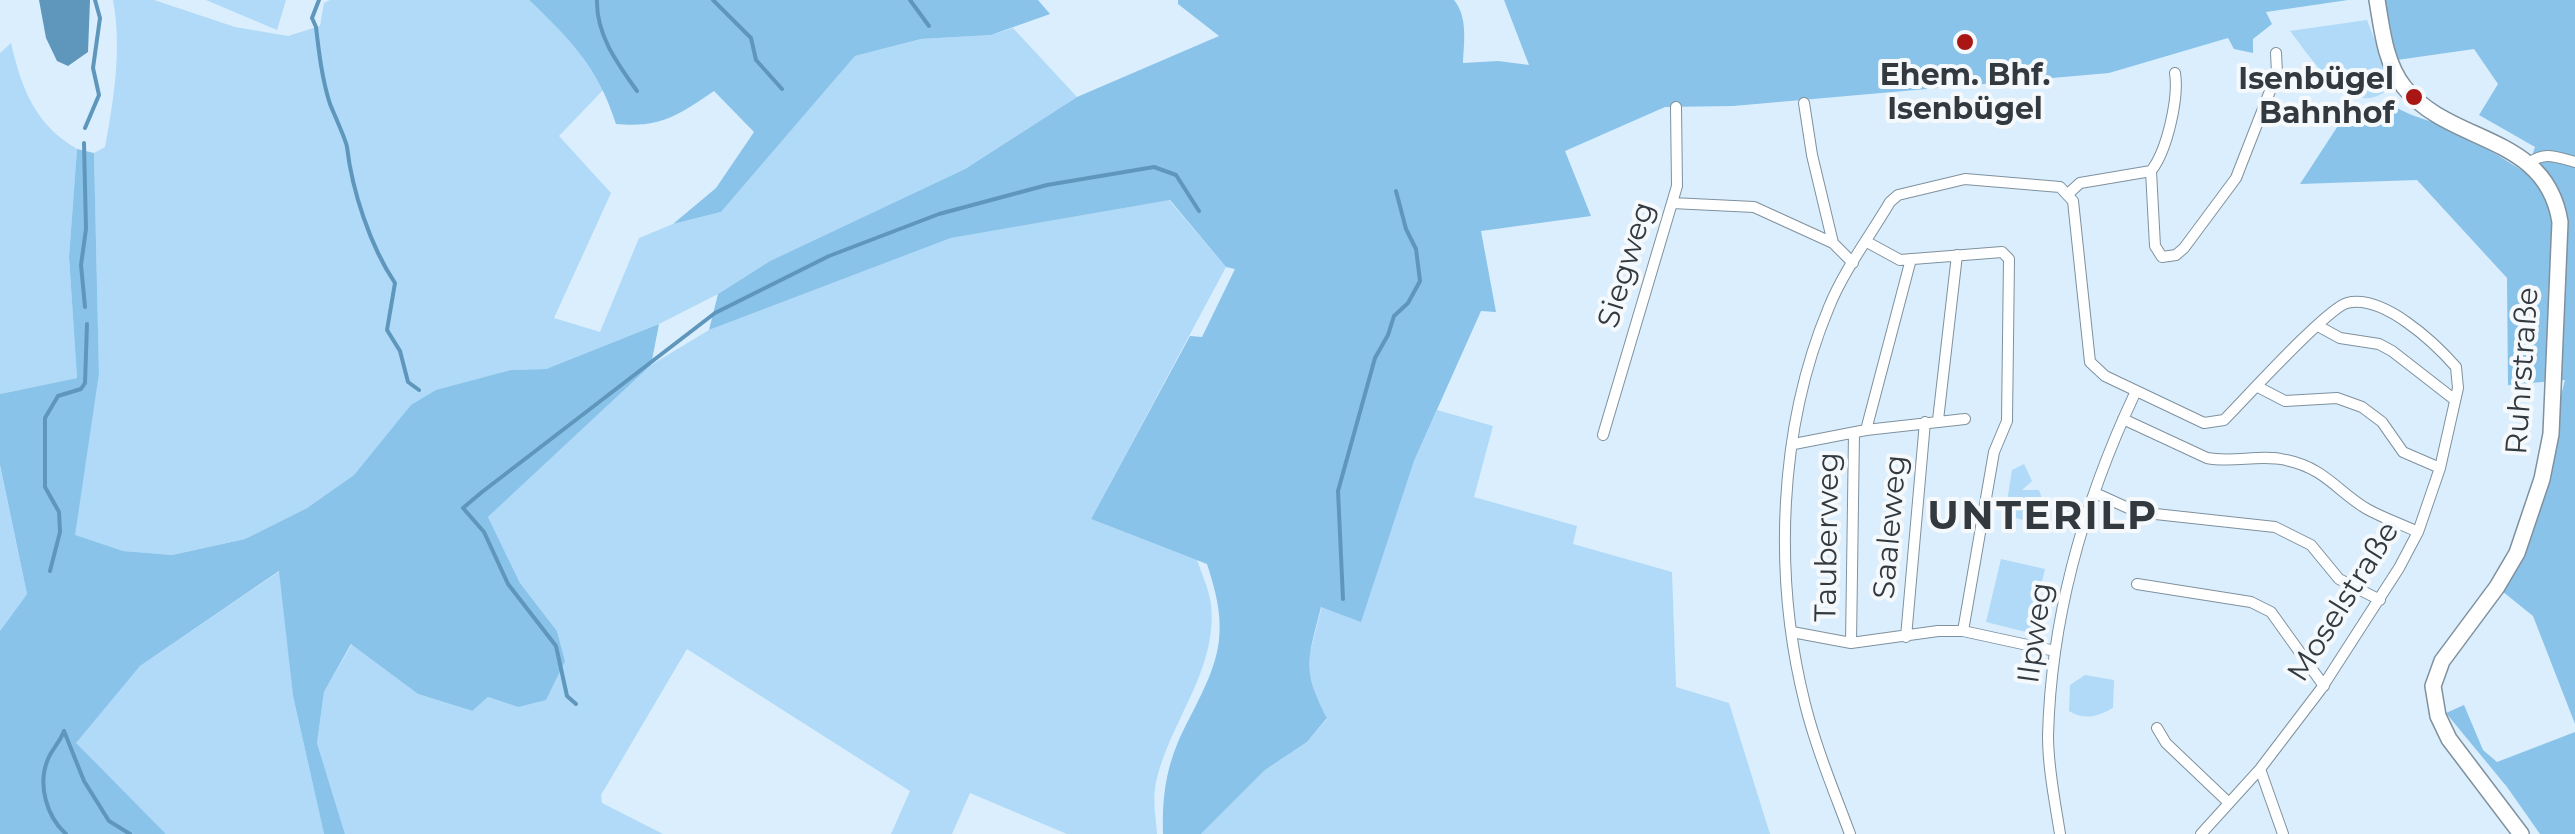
<!DOCTYPE html>
<meta charset="utf-8">
<style>
body{margin:0}
canvas{display:block;background:#daeefd}
</style>
<canvas width="2575" height="834"></canvas>
<script>
const context = document.querySelector('canvas').getContext('2d');
context.lineJoin = 'round';
function paint(path, color) { context.fillStyle = color; context.fill(path, 'evenodd'); }
function strokePath(path, color, width, dash) { context.strokeStyle = color; context.lineWidth = width; context.lineCap = dash ? 'butt' : 'round'; context.setLineDash(dash || []); context.stroke(path); }
function write(font, color, halo, rows, align = 'center') {
  context.font = font + ' Montserrat,sans-serif'; context.lineWidth = 8; context.setLineDash([]); context.textBaseline = 'middle'; context.strokeStyle = halo; context.fillStyle = color; for (const [text, x, y, turn = 0] of rows) {
    context.save(); context.translate(x, y); context.rotate((+turn || 0) * Math.PI / 180); context.textAlign = isNaN(turn) ? turn : align; if (halo) context.strokeText(text, 0, 0); context.fillText(text, 0, 0); context.restore();
  }
}
paint(new Path2D(`
 M 113,0 L 154,0 L 235,27 L 288,36 L 320,26 L 324,3 L 330,0 L 529,0 L 571,40 L 605,88 L 559,136 L 611,193 L 554,318 L 600,332 L 639,238 L 673,224 L 721,212 L 855,56 L 921,39 L 991,35 L 1013,28 L 1077,97 L 965,169 L 770,261 L 718,294 L 659,324 L 546,369 L 511,370 L 411,406 L 354,475 L 307,508 L 245,539 L 172,555 L 123,551 L 74,536 L 99,374 L 94,153 L 105,147 C 114,98 122,49 113,0 Z
 M 206,0 L 286,0 L 277,30 Z
 M 2367,20 L 2392,85 C 2354,127 2312,59 2290,31 Z
 M 11,43 C 21,87 35,125 77,149 L 69,257 L 77,378 L 0,394 L 0,53 Z
 M 1169,200 L 1226,267 L 1091,519 L 1197,560 C 1202,574 1209,590 1211,604 C 1218,673 1167,723 1155,788 C 1153,802 1156,819 1157,834 L 1067,834 L 970,793 L 952,834 L 891,834 L 910,791 L 687,649 L 601,795 L 602,803 L 663,834 L 345,834 L 317,743 L 324,692 L 352,644 L 418,694 L 471,711 L 488,697 L 518,707 L 565,661 L 557,631 L 520,583 L 488,517 L 651,365 L 709,330 L 951,238 Z
 M 1437,410 L 1493,426 L 1474,497 L 1577,526 L 1573,544 L 1672,572 L 1676,687 L 1729,703 L 1770,834 L 1201,834 L 1265,770 L 1307,742 L 1327,719 L 1315,695 L 1307,664 L 1322,606 L 1361,621 L 1414,461 Z
 M 2024,464 L 2032,481 L 2022,490 L 2039,490 L 2045,508 C 2034,522 2016,525 2006,508 L 2012,470 Z
 M 0,466 L 27,594 L 0,631 Z
 M 2001,559 L 2045,569 L 2030,633 L 1986,622 Z
 M 280,571 L 293,696 L 324,834 L 166,834 L 75,743 L 140,666 Z
 M 2085,675 L 2114,680 L 2113,708 C 2098,716 2085,721 2069,711 L 2070,685 Z`), '#b0daf7');
paint(new Path2D(`
 M 529,0 L 1038,0 L 1050,14 L 991,35 L 921,39 L 855,56 L 721,212 L 673,224 L 716,188 L 754,132 L 714,91 C 677,116 661,128 616,124 C 598,67 571,40 529,0 Z
 M 1178,0 L 1454,0 C 1468,17 1464,42 1463,63 L 1498,61 L 1529,65 L 1504,0 L 2348,0 L 2266,12 L 2272,24 L 2253,39 L 2253,53 L 2234,49 L 2228,38 L 2109,73 L 1733,106 L 1665,107 L 1565,151 L 1591,216 L 1481,231 L 1496,312 L 1481,311 L 1414,461 L 1361,622 L 1321,607 C 1308,660 1301,668 1327,718 L 1307,742 L 1265,770 L 1201,834 L 1163,834 C 1162,801 1165,773 1178,742 C 1192,710 1215,676 1219,640 C 1222,613 1215,589 1207,564 L 1091,519 L 1190,336 L 1202,337 L 1235,269 L 1226,267 L 1170,200 L 951,238 L 709,330 L 718,294 L 770,261 L 965,169 L 1077,97 L 1219,36 L 1178,4 Z
 M 2385,0 L 2575,0 L 2575,724 L 2533,616 L 2497,587 L 2551,434 L 2565,380 L 2508,385 L 2507,278 L 2417,180 L 2300,184 L 2345,115 L 2394,106 C 2411,117 2428,119 2447,128 C 2475,141 2500,156 2526,173 L 2535,147 L 2479,115 L 2498,84 L 2474,49 L 2397,60 Z
 M 77,149 L 94,153 L 99,374 L 75,535 L 123,551 L 172,555 L 245,539 L 307,508 L 354,475 L 411,405 L 436,390 L 511,370 L 546,369 L 659,324 L 651,365 L 488,517 L 520,583 L 557,631 L 565,661 L 546,700 L 518,707 L 488,697 L 472,711 L 418,694 L 351,644 L 324,692 L 317,743 L 345,834 L 324,834 L 293,696 L 279,571 L 140,666 L 76,743 L 166,834 L 0,834 L 0,631 L 27,594 L 0,465 L 0,394 L 77,378 L 69,257 Z
 M 2464,705 L 2483,750 L 2497,762 L 2575,732 L 2575,834 L 2540,834 L 2507,787 L 2446,713 Z`), '#8ac3e9');
paint(new Path2D(`
 M 39,0 L 90,0 L 88,52 L 68,66 L 57,61 L 46,38 Z`), '#5f97bc');
strokePath(new Path2D(`
 M 319,0 L 312,18 L 316,27 C 319,53 322,79 330,104 C 334,114 346,140 347,147 C 352,190 370,246 395,283 L 387,330 L 400,351 L 408,382 L 419,390
 M 597,0 C 596,35 618,64 637,91
 M 713,0 L 751,38 L 756,60 L 782,89
 M 910,0 L 929,26
 M 85,128 L 99,95 L 93,68 L 100,18 L 95,0
 M 84,143 L 86,229 L 81,265 L 85,307
 M 50,571 L 60,532 L 59,512 L 45,487 L 45,418 L 58,396 L 81,389 L 85,383 L 87,324
 M 1343,599 L 1338,491 L 1375,358 L 1388,335 L 1394,316 L 1408,303 L 1420,281 L 1416,249 L 1406,229 L 1396,191
 M 576,704 L 567,696 L 556,646 L 508,584 L 484,532 L 463,508 L 482,492 L 715,313 L 829,256 L 939,214 L 1047,185 L 1154,167 L 1176,175 L 1199,211
 M 64,731 L 84,781 L 109,821 L 130,834
 M 64,731 C 60,742 52,749 48,759 C 37,785 47,817 66,834`), '#5f97bc', 4);
const minor = new Path2D(`
 M 2175,73 C 2179,98 2167,151 2151,171 L 2155,246 L 2162,257 L 2176,255 L 2184,248 L 2236,178 L 2277,73 L 2276,53
 M 1804,103 L 1812,155 L 1833,243
 M 2529,163 C 2545,151 2556,157 2575,162
 M 2069,193 L 2080,183 L 2151,171
 M 1672,203 L 1754,207 L 1833,243 L 1853,263
 M 1867,242 L 1900,260 L 2002,252 L 2009,259 L 2007,421 L 1994,452 L 1963,631
 M 2318,326 L 2340,338 L 2379,344 L 2392,351 L 2455,400
 M 2258,387 L 2285,401 L 2337,398 L 2362,407 L 2382,422 L 2403,452 L 2440,468
 M 2123,419 L 2207,458 C 2233,463 2261,454 2286,460 C 2325,468 2338,492 2367,509 C 2383,518 2401,524 2418,532
 M 1938,420 L 1957,255
 M 1866,430 L 1911,259
 M 1603,435 L 1677,186 L 1676,107
 M 1794,444 L 1866,430 L 1965,419
 M 2095,493 L 2137,512 L 2275,527 L 2311,545 L 2339,579 L 2380,600
 M 2137,584 L 2251,602 L 2271,612 L 2324,686
 M 1792,632 L 1851,643 L 1938,631 L 1963,631 L 2055,651
 M 1906,637 L 1925,422
 M 1851,643 L 1854,433
 M 2157,728 L 2166,743 L 2229,803
 M 2260,769 L 2283,834
 M 1850,834 C 1834,791 1816,748 1805,704 C 1773,577 1778,429 1829,307 C 1844,270 1870,236 1890,202 L 1898,195 L 1965,179 L 2060,187 L 2073,201 L 2090,362 L 2105,376 L 2204,423 L 2224,420 C 2244,400 2327,308 2347,303 C 2383,294 2434,342 2456,367 L 2458,388 L 2440,468 L 2418,532 L 2399,568 L 2321,689 L 2260,769 L 2201,834
 M 2060,834 C 2055,802 2048,768 2048,736 C 2051,615 2085,499 2136,391`);
const secondary = new Path2D(`
 M 2377,0 C 2382,29 2385,63 2404,87 C 2450,145 2546,133 2560,222 L 2551,434 L 2542,479 L 2517,553 L 2497,587 L 2442,661 L 2433,686 L 2438,716 L 2449,739 L 2521,834`);
strokePath(minor, '#7f919e', 12);
strokePath(secondary, '#7f919e', 18);
strokePath(minor, '#fff', 10);
strokePath(secondary, '#fff', 15);
for (const [x, y, r, color] of [
 [1965,42,10,"#a91613"],
 [2414,97,10,"#a91613"]
]) { const dot = new Path2D(); dot.arc(x, y, r, 0, 2 * Math.PI); context.fillStyle = color; context.fill(dot); strokePath(dot, '#f5f9fc', 4); }
write('bold 30px', '#32393f', '#f5f9fc', [
 ["Ehem. Bhf.",1965,76],
 ["Isenbügel",1965,110],
 ["Isenbügel",2394,80,"right"],
 ["Bahnhof",2394,114,"right"]
]);
write('30px', '#32393f', '#f5f9fc', [
 ["Siegweg",1627,265,-73],
 ["Ruhrstraße",2523,371,-86],
 ["Saaleweg",1891,527,-85],
 ["Tauberweg",1828,537,-89],
 ["Moselstraße",2344,602,-58],
 ["Ilpweg",2036,633,-82]
]);
context.letterSpacing = '2.5px';
write('bold 40px', '#32393f', '#f5f9fc', [
 ["UNTERILP",2043,517]
]);
context.letterSpacing = '0px';
</script>
